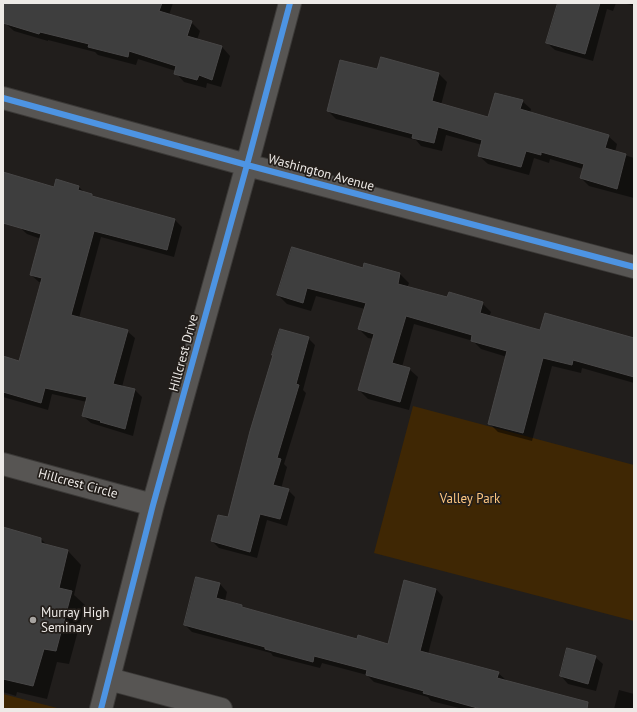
<!DOCTYPE html>
<style>
body{margin:0}
#map{position:relative;width:637px;height:712px;overflow:hidden;background:#211e1c;font-family:"PT Sans",sans-serif}
canvas{display:block}
.frame{position:absolute;inset:0;border:4px solid #edeae7;pointer-events:none}
</style>
<div id="map">
<canvas width="637" height="712"></canvas>
<div class="frame"></div>
</div>
<script>
const context = document.querySelector('canvas').getContext('2d');
context.lineJoin = 'round';
function paint(path, color) { context.fillStyle = color; context.fill(path, 'evenodd'); }
function strokePath(path, color, width, dash) { context.strokeStyle = color; context.lineWidth = width; context.lineCap = dash ? 'butt' : 'round'; context.setLineDash(dash || []); context.stroke(path); }
function write(font, color, halo, rows, align = 'center') {
  context.font = font + ' "PT Sans",sans-serif'; context.lineWidth = 3.5; context.setLineDash([]); context.textBaseline = 'middle'; context.strokeStyle = halo; context.fillStyle = color; for (const [text, x, y, turn = 0] of rows) {
    context.save(); context.translate(x, y); context.rotate((+turn || 0) * Math.PI / 180); context.textAlign = isNaN(turn) ? turn : align; if (halo) context.strokeText(text, 0, 0); context.fillText(text, 0, 0); context.restore();
  }
}
paint(new Path2D(`
 M 413,406 L 634,465 L 634,621 L 374,553 Z
 M 3,694 L 61,709 L 3,709 Z`), '#3f2704');
paint(new Path2D(`
 M 3,3 L 173,3 L 169,15 L 191,22 L 200,31 L 197,40 L 222,47 L 230,56 L 221,87 L 207,83 L 206,88 L 184,82 L 176,73 L 176,71 L 138,59 L 136,65 L 98,55 L 95,52 L 48,40 L 48,41 L 14,31 L 5,23 L 3,18 Z
 M 574,3 L 616,3 L 613,11 L 607,9 L 593,61 L 555,50 L 547,43 Z
 M 623,3 L 634,3 L 634,6 Z
 M 378,71 L 439,74 L 447,82 L 441,105 L 489,118 L 522,101 L 531,109 L 530,113 L 608,136 L 617,144 L 615,152 L 634,158 L 634,198 L 589,186 L 581,178 L 583,169 L 550,159 L 549,163 L 534,158 L 529,175 L 488,164 L 479,156 L 482,145 L 446,135 L 442,151 L 421,146 L 416,140 L 336,119 L 328,111 Z
 M 3,174 L 54,188 L 57,181 L 79,187 L 85,193 L 92,195 L 95,198 L 175,220 L 182,227 L 174,257 L 101,237 L 79,318 L 127,331 L 135,338 L 122,387 L 135,390 L 142,397 L 133,436 L 91,423 L 83,416 L 87,402 L 52,394 L 48,410 L 3,397 L 3,357 L 20,362 L 42,283 L 39,282 L 31,275 L 41,239 L 27,234 L 3,212 Z
 M 365,264 L 400,274 L 409,283 L 407,288 L 448,299 L 482,303 L 491,312 L 489,317 L 541,332 L 634,339 L 634,383 L 582,368 L 581,373 L 552,366 L 532,441 L 498,432 L 489,423 L 507,357 L 481,349 L 473,341 L 414,324 L 402,367 L 409,369 L 418,377 L 409,410 L 368,399 L 359,390 L 374,339 L 368,338 L 359,329 L 365,309 L 316,296 L 311,311 L 287,304 L 278,295 L 363,270 Z
 M 308,338 L 315,345 L 303,390 L 306,393 L 284,464 L 287,467 L 281,489 L 288,490 L 295,497 L 287,526 L 267,520 L 257,558 L 219,548 L 212,541 L 228,518 Z
 M 3,533 L 41,539 L 48,546 L 68,551 L 81,565 L 74,595 L 85,605 L 69,664 L 57,662 L 47,699 L 17,692 L 16,696 L 3,692 Z
 M 197,578 L 220,584 L 227,592 L 225,601 L 242,605 L 245,609 L 358,640 L 388,645 L 436,589 L 443,597 L 428,654 L 498,673 L 506,680 L 578,709 L 463,709 L 431,701 L 428,697 L 374,682 L 367,675 L 322,663 L 320,668 L 273,656 L 271,653 L 192,632 L 185,625 Z
 M 595,657 L 603,664 L 596,691 L 568,684 L 561,676 Z
 M 619,690 L 634,694 L 634,709 L 614,709 Z`), '#0007');
const building = new Path2D(`
 M 3,3 L 162,3 L 159,11 L 192,21 L 187,36 L 222,46 L 212,80 L 199,75 L 197,80 L 174,74 L 176,66 L 129,51 L 128,57 L 88,47 L 89,44 L 40,32 L 39,34 L 3,23 Z
 M 558,3 L 600,3 L 585,54 L 546,43 Z
 M 381,57 L 439,73 L 432,101 L 488,117 L 495,93 L 523,100 L 520,109 L 609,135 L 605,148 L 626,154 L 617,189 L 580,178 L 584,164 L 541,152 L 541,155 L 526,151 L 521,167 L 478,156 L 482,140 L 438,127 L 434,143 L 412,138 L 413,134 L 327,111 L 340,60 L 377,69 Z
 M 3,172 L 54,187 L 56,179 L 79,186 L 78,190 L 92,194 L 92,196 L 175,219 L 167,250 L 94,231 L 71,315 L 128,330 L 113,384 L 135,389 L 125,429 L 100,422 L 101,421 L 82,416 L 87,397 L 45,388 L 41,403 L 3,392 L 3,356 L 19,361 L 42,278 L 30,275 L 41,234 L 3,223 Z
 M 292,247 L 363,268 L 364,263 L 400,273 L 398,284 L 447,297 L 449,292 L 483,302 L 480,313 L 529,327 L 540,330 L 545,313 L 634,338 L 634,377 L 573,360 L 572,365 L 543,358 L 523,433 L 488,424 L 507,351 L 471,341 L 472,335 L 406,316 L 392,363 L 410,368 L 400,402 L 358,390 L 374,334 L 358,329 L 366,303 L 307,288 L 303,303 L 277,295 Z
 M 280,329 L 309,337 L 296,384 L 299,385 L 277,458 L 281,459 L 273,485 L 289,489 L 280,519 L 260,514 L 250,552 L 211,541 L 218,515 L 228,517 L 250,431 L 273,355 L 272,355 Z
 M 3,527 L 41,538 L 41,543 L 68,550 L 59,588 L 72,591 L 56,651 L 44,649 L 33,686 L 3,679 Z
 M 196,577 L 220,583 L 216,598 L 242,605 L 242,607 L 357,639 L 358,635 L 388,644 L 404,580 L 436,589 L 420,651 L 499,672 L 497,678 L 588,702 L 587,709 L 481,709 L 423,693 L 424,691 L 366,675 L 367,670 L 314,656 L 313,662 L 265,649 L 265,647 L 184,625 Z
 M 567,648 L 596,656 L 588,684 L 560,676 Z`);
paint(building, '#3e3e3e');
strokePath(building, '#484747', 1);
const minor = new Path2D(`
 M 3,98 L 247,165 L 634,267
 M 3,464 L 153,505
 M 109,679 L 221,709
 M 101,709 L 153,505 L 247,165 L 290,3`);
strokePath(minor, '#3b3937', 24);
strokePath(minor, '#575553', 22);
strokePath(new Path2D(`
 M 3,98 L 247,165 L 634,267
 M 101,709 L 153,505 L 247,165 L 290,3`), '#4d94e3', 6);
for (const [x, y, r, color] of [
 [33,620,4,"#a6a3a0"]
]) { const dot = new Path2D(); dot.arc(x, y, r, 0, 2 * Math.PI); context.fillStyle = color; context.fill(dot); strokePath(dot, '#231e1a', 1.5); }
write('13px', '#edeae7', '#231e1a', [
 ["Washington Avenue",321,173,15],
 ["Hillcrest Drive",184,353,-75],
 ["Hillcrest Circle",78,484,15]
]);
write('13px', '#fdc681', '#231e1a', [
 ["Valley Park",470,499]
]);
write('13px', '#edeae7', '#231e1a', [
 ["Murray High",41,613],
 ["Seminary",41,628]
], 'left');
</script>
